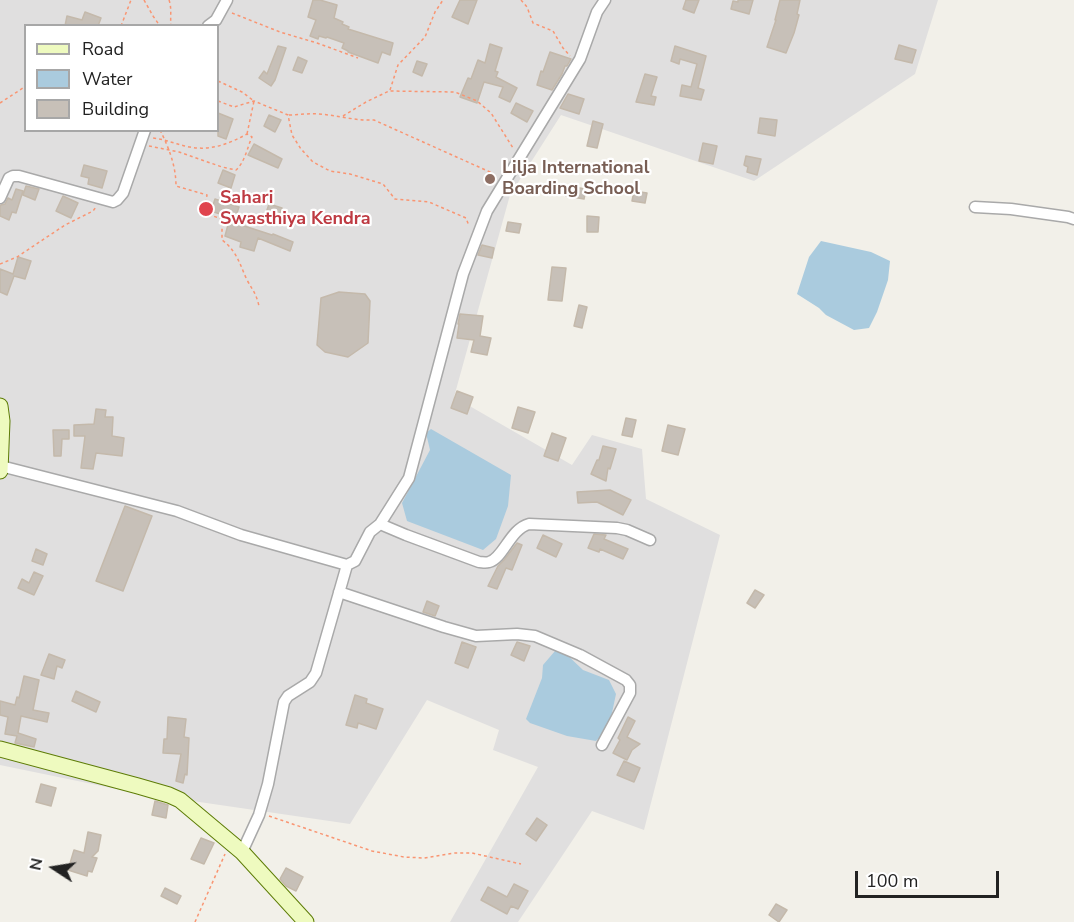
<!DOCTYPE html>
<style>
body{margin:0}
#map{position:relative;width:1074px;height:922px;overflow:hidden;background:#f2f0e9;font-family:"Nunito Sans",sans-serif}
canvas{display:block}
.legend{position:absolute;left:24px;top:24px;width:195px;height:108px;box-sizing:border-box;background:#fff;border:2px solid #a7a7a7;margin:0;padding:8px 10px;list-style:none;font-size:18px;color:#222}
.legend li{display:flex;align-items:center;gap:12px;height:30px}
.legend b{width:30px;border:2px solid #a7a7a7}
.north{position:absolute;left:24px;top:838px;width:60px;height:60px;-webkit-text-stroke:4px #fff;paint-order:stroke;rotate:282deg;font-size:16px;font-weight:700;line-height:24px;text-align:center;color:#222}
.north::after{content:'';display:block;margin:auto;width:21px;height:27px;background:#222;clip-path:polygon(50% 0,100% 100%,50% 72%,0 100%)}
.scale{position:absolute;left:855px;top:871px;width:144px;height:27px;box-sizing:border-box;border:3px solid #222;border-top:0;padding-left:8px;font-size:18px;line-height:21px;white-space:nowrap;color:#222;-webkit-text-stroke:4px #fff;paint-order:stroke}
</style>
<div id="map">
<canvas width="1074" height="922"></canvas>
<ul class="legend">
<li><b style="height:8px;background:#eefabf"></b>Road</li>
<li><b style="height:16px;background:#aacbde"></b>Water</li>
<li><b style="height:16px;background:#c7c0b8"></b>Building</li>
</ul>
<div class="north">N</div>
<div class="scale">100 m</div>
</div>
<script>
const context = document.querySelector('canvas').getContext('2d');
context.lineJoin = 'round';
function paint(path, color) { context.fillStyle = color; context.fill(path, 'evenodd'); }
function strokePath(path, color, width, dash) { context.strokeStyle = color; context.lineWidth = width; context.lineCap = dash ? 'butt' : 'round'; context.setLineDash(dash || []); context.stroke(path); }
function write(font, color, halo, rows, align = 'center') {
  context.font = font + ' "Nunito Sans",sans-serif'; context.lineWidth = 4.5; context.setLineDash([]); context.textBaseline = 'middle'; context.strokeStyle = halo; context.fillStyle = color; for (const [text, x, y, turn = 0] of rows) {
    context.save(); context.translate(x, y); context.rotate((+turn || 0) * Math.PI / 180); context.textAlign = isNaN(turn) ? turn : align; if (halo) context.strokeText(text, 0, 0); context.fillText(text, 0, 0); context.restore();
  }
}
paint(new Path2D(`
 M 0,0 L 938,0 L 915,74 L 754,181 L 561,115 L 510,195 L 454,397 L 572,465 L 592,435 L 642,449 L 646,499 L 720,535 L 644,830 L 592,811 L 518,922 L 450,922 L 538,767 L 493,750 L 499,730 L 427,700 L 350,824 L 131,792 L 0,765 ZM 26,26 L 218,26 L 218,130 L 26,130 Z`), '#e0dfdf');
paint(new Path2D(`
 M 821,241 L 871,252 L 890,261 L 888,280 L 877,312 L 869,328 L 854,330 L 826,315 L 819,308 L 797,294 L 809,257 Z
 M 431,429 L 511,475 L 508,506 L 496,539 L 483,550 L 407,521 L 402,503 L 430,450 L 426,433 Z
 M 555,651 L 563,651 L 583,670 L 609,680 L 616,694 L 609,727 L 596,741 L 567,736 L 530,723 L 526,719 L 542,678 L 543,665 Z`), '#aacbde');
const building = new Path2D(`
 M 313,0 L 320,0 L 337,5 L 334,18 L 343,22 L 342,24 L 349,27 L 348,29 L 393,43 L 390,55 L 382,52 L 378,63 L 348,52 L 348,51 L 342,48 L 344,43 L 327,37 L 326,38 L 319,36 L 318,39 L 310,36 L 316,20 L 308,17 Z
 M 460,0 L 477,0 L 468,24 L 452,17 Z
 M 686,0 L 699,0 L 694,13 L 683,9 Z
 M 738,0 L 753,0 L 749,14 L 731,9 L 733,1 L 738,2 Z
 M 780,0 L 800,0 L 797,14 L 799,15 L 794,33 L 786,53 L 767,47 L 776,20 L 775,20 Z
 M 85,12 L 101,18 L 98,26 L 65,26 L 67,16 L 82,20 Z
 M 490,44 L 502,48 L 495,71 L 498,72 L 496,77 L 517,88 L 510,102 L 499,97 L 503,87 L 484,82 L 477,103 L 460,97 L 468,78 L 471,79 L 478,60 L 485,63 Z
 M 899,45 L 916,50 L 912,63 L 895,59 Z
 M 278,46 L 286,48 L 275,80 L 271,86 L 259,78 L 264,71 L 267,74 Z
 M 675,46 L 706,56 L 698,88 L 704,90 L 701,100 L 680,96 L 682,85 L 691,87 L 697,64 L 680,59 L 679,64 L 671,61 Z
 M 550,52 L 571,59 L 567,66 L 565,66 L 562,74 L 552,90 L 537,85 L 541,71 L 543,72 Z
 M 298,57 L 307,61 L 302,73 L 293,70 Z
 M 417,61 L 427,64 L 422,76 L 413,72 Z
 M 645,74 L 657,77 L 651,96 L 656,97 L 654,105 L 636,102 Z
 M 568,94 L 584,99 L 579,114 L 560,108 Z
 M 516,103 L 533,111 L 527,122 L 511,113 Z
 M 218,113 L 233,119 L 226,139 L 218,136 Z
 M 269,115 L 281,120 L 275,132 L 264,126 Z
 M 760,118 L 777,120 L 775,136 L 758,133 Z
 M 593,121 L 603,124 L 597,148 L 587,146 Z
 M 703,143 L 717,146 L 713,164 L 699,161 Z
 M 254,144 L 282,159 L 278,168 L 248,155 Z
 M 746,156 L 761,159 L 757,175 L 747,172 L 748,167 L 744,165 Z
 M 84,165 L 107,171 L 102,188 L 88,184 L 89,178 L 81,176 Z
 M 223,170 L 235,175 L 231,188 L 218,183 Z
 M 26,186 L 39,189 L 35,200 L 23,195 Z
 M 567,186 L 586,189 L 584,199 L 566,196 Z
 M 16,189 L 23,191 L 16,213 L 12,212 L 9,220 L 0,216 L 0,207 L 1,205 L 5,204 L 8,198 L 12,200 Z
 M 634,191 L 647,193 L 645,203 L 632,201 Z
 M 63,196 L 78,203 L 71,218 L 56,211 Z
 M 215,199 L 239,207 L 235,219 L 211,211 Z
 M 269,204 L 282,208 L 278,217 L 266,213 Z
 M 587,216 L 599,217 L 598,232 L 587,232 Z
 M 229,221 L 272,235 L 273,234 L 293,242 L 290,251 L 258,238 L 254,251 L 240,247 L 241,242 L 225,236 Z
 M 508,222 L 521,224 L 519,233 L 506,231 Z
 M 482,245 L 494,248 L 492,258 L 478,255 Z
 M 18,257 L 31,261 L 25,279 L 14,276 L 7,295 L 0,292 L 0,269 L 13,274 Z
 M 552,267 L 566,268 L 562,301 L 548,300 Z
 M 339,292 L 365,294 L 370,301 L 368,343 L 348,357 L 325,352 L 317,345 L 321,298 Z
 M 579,305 L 587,307 L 582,328 L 574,326 Z
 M 460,314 L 483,316 L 480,336 L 491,338 L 487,355 L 471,352 L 474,340 L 457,338 L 459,324 L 458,324 Z
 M 457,391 L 473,397 L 467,414 L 451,408 Z
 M 518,407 L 535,412 L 528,433 L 512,428 Z
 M 96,409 L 106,410 L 105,417 L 113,417 L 112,436 L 124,438 L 122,456 L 96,453 L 93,469 L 81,468 L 85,436 L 74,436 L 74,425 L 94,424 Z
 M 626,418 L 636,420 L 632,437 L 622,435 Z
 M 668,425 L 685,429 L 678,455 L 662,451 Z
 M 53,430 L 69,430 L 69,439 L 62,439 L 61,456 L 54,456 Z
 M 552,433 L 566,438 L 558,461 L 544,456 Z
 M 603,446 L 616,449 L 610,469 L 608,468 L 606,481 L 591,474 L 597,460 L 599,460 Z
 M 610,490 L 631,500 L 623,515 L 597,502 L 578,503 L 577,492 Z
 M 125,506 L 152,516 L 123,591 L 96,581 Z
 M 594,534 L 606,535 L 604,539 L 628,549 L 623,559 L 600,549 L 599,552 L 588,548 Z
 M 543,535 L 562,544 L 556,557 L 537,548 Z
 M 517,543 L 522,545 L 512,570 L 506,568 L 497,589 L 488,586 L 498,566 L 504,560 Z
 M 36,549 L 47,554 L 43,565 L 32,561 Z
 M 34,572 L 43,576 L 34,595 L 18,588 L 22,579 L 29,583 Z
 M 755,590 L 764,595 L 755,608 L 747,603 Z
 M 427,601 L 439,606 L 435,616 L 423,612 Z
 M 462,642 L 476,647 L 468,668 L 455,663 Z
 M 517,642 L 530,646 L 524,661 L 511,655 Z
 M 49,654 L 65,660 L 62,668 L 57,666 L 54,679 L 41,675 Z
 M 24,676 L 39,680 L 33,710 L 49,713 L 47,722 L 21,716 L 18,733 L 36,739 L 34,747 L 15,743 L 17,736 L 5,734 L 8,717 L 0,715 L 0,701 L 15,705 L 17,697 L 19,698 Z
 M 76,691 L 100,702 L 96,712 L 72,701 Z
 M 355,695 L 367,699 L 366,703 L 383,709 L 376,729 L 358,723 L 357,728 L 346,725 Z
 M 168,717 L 186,719 L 184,737 L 189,738 L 187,775 L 185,774 L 183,783 L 176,781 L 181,754 L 163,753 L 164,739 L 167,739 Z
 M 628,717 L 635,721 L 627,737 L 640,744 L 632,750 L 627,760 L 613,753 L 620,740 L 618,738 Z
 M 624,761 L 640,768 L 634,782 L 617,775 Z
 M 41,784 L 56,788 L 51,806 L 36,802 Z
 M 155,801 L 168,805 L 166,818 L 152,815 Z
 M 537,818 L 547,825 L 536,841 L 526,834 Z
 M 88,832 L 101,835 L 98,851 L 92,857 L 97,858 L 92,872 L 88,871 L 87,876 L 68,870 L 74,850 L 84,853 Z
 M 201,838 L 214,843 L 204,864 L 191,859 Z
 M 286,868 L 303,877 L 296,891 L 286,886 L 280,879 Z
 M 514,884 L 528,891 L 518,909 L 511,906 L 507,914 L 481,900 L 488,887 L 507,897 Z
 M 165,888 L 181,896 L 177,904 L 161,896 Z
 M 776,904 L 787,910 L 779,922 L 769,915 Z`);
paint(building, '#c7c0b8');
strokePath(building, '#c4b9ab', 1.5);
const street = new Path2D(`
 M 208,26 L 216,20 L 227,0
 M 0,198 L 9,178 L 13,176 L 19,176 L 113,202 L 117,200 L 123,193 L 145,130
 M 975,207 L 1011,209 L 1068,217 L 1074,219
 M 1,466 L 177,511 L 241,535 L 347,565
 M 380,524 L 406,535 L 479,562 C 482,562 485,563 489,562 C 503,559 510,529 529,524 L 617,528 L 627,530 L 650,540
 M 339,592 L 444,627 L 476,636 L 517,634 L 535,636 L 580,655 L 626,680 L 630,685 L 630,693 L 602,745
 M 242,852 L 259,815 L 268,784 L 284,702 L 288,696 L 310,682 L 316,673 L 347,565 L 355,561 L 370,532 L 380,524 L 409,478 L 463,274 L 487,211 L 580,59 L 597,12 L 605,0`);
const secondary = new Path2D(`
 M 0,406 L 2,421 L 0,471
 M 0,749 L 138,786 L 169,795 L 180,800 L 242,852 L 306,922`);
strokePath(street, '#a9a9a9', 13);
strokePath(secondary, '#5d7c06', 17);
strokePath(new Path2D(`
 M 144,0 L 153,16 L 160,26
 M 169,0 C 172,8 170,17 171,26
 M 521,0 L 527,7 L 533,23 L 553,31 L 563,48 L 570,56
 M 232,13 L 280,32 L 317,43 L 358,58
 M 121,26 L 131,0
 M 218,81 L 242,92 L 254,101 L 247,134
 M 390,90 L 398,65 L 425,37 L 435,12 L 443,0
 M 218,101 L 234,107 L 254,101 L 288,115 L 292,135 L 301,149 L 313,162 L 330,171 L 350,174 L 383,184 L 395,199 L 429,202 L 466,218 L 469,226
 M 0,103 L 26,86
 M 289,115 C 299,115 308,113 318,114 C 337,115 355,121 374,120 L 490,172 L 494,178
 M 343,116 L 366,102 L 389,91 L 455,92 L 477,101 L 491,113 L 513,148
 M 160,130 C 169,148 176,166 176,186 L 207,195 L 204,213 L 222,219 L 222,240 C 237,251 240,265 247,280 C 253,291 256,293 259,306
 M 149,146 L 179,152 L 222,167 L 236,170 C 245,162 247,148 252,137 L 247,134 C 229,144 210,151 190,147 C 177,145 166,139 152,138
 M 0,264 L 17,257 L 65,225 L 93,211 L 96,207
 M 269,816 L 372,851 L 404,857 L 424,858 L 455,853 L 472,853 L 521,864
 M 195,922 L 225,854`), '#f99572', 1.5, [3, 3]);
strokePath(street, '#fff', 10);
strokePath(secondary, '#eefabf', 15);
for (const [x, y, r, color] of [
 [490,179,6,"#8d6e63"],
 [206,209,8,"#e0444e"]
]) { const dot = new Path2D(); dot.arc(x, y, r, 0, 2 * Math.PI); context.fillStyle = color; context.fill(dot); strokePath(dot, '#fff', 2); }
write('bold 18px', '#785e54', '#fff', [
 ["Lilja International",502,169],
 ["Boarding School",502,190]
], 'left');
write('bold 18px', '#be3a42', '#fff', [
 ["Sahari",220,199],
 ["Swasthiya Kendra",220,220]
], 'left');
</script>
